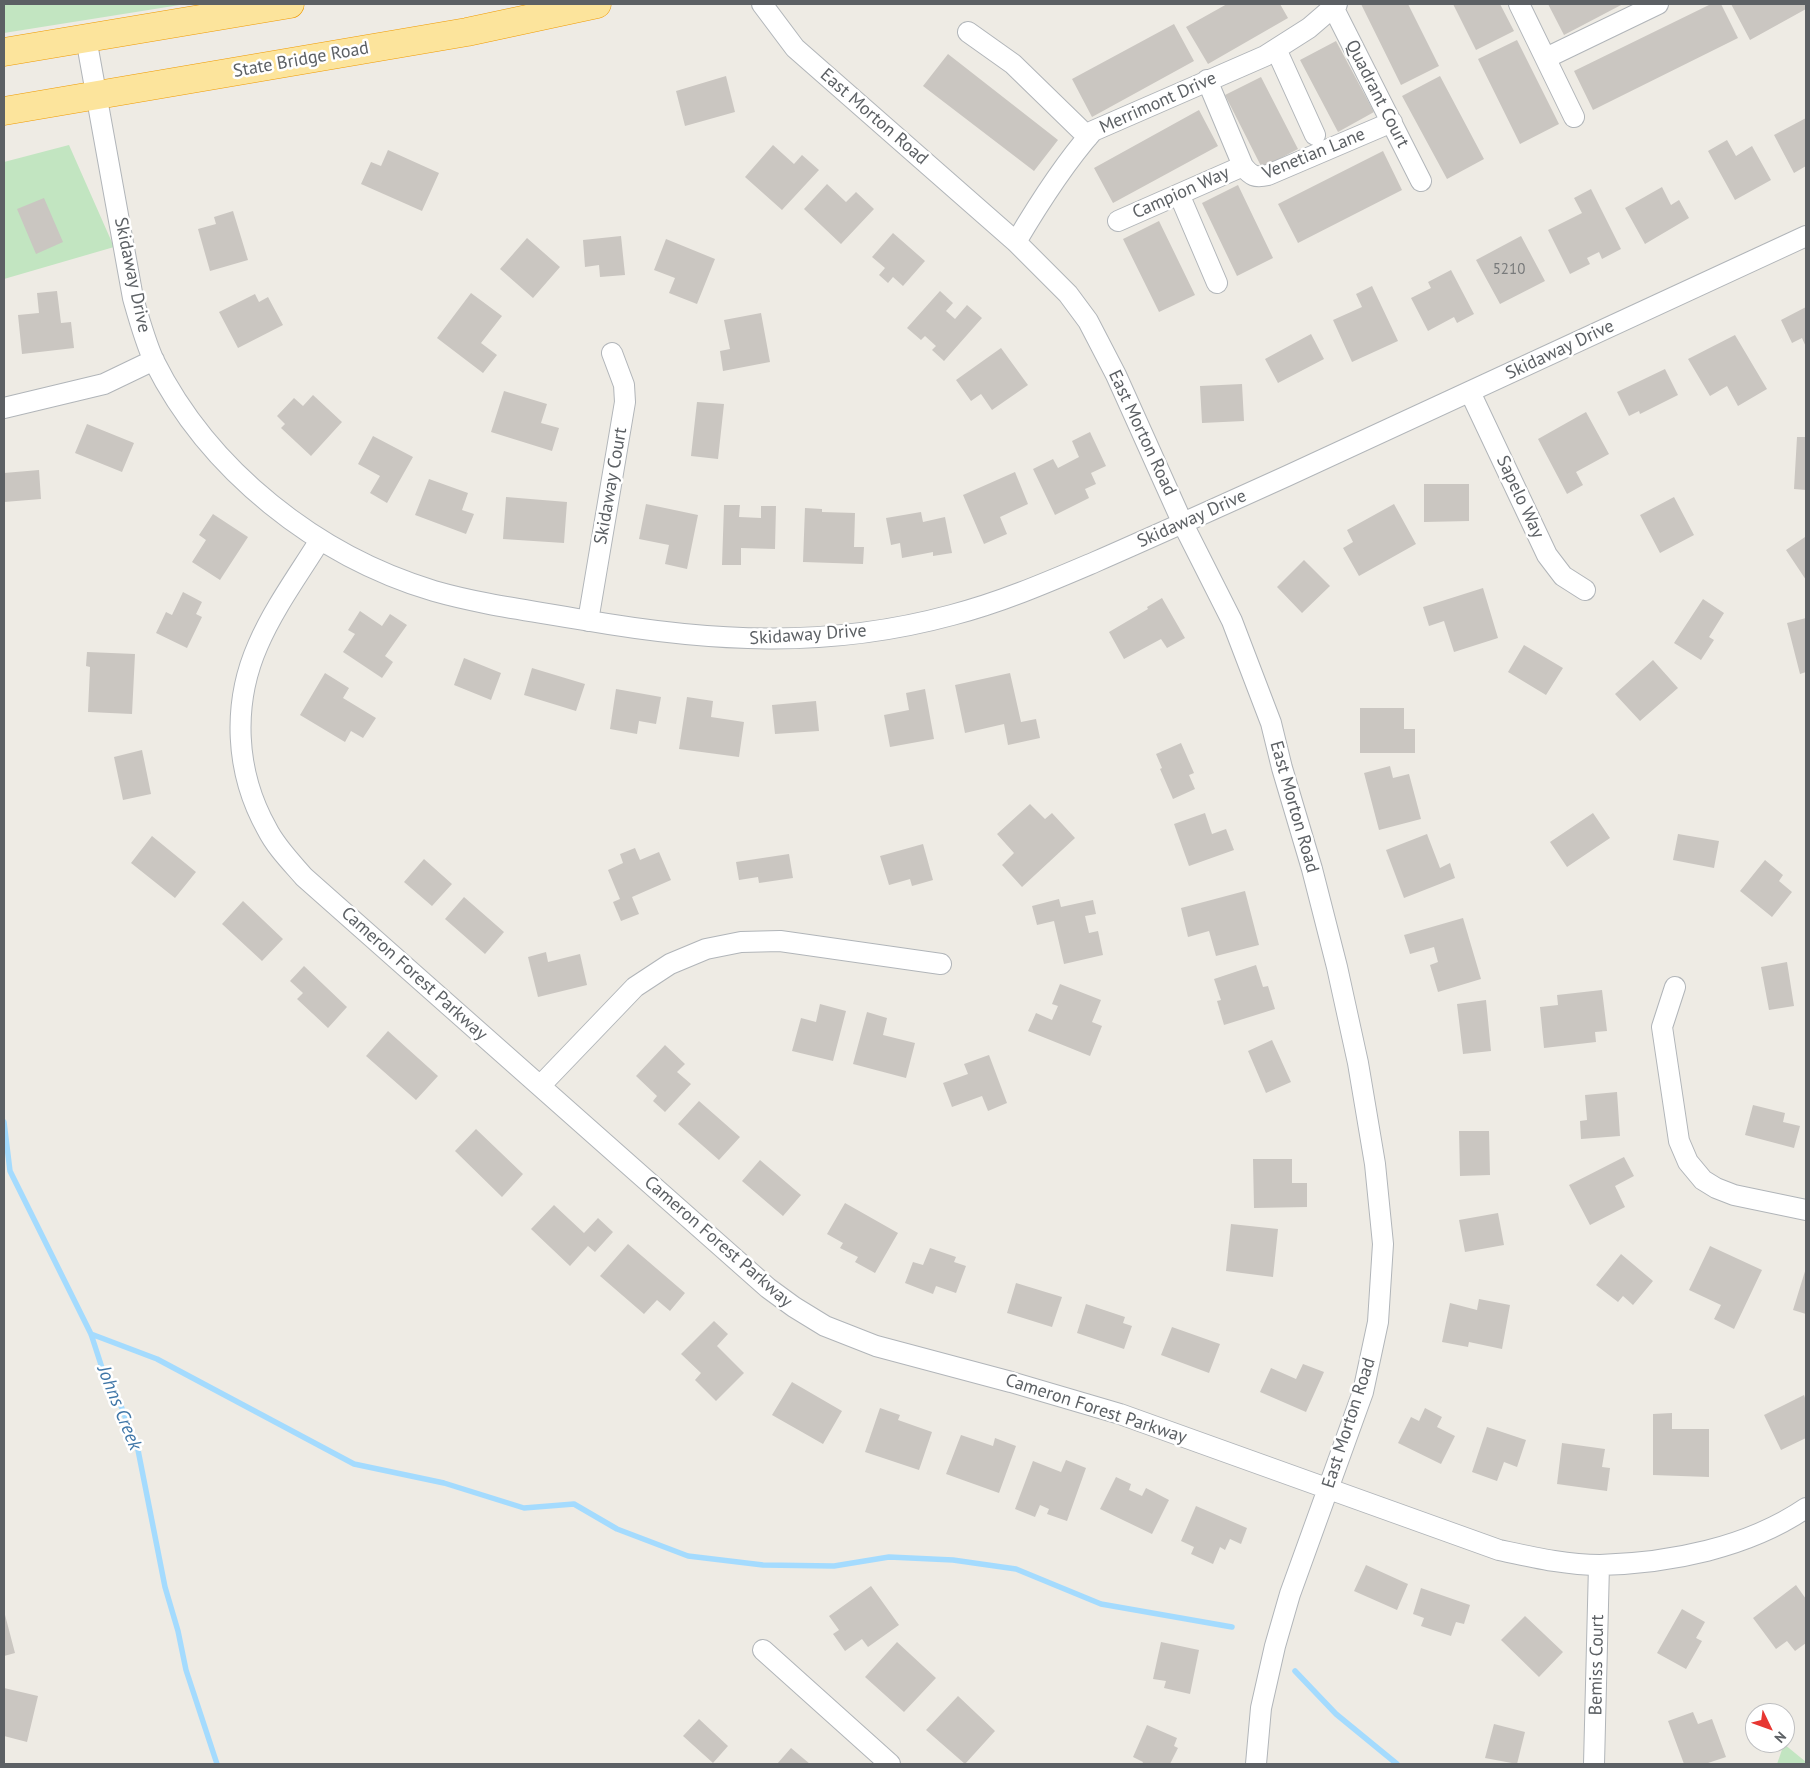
<!DOCTYPE html>
<style>
body{margin:0}
#map{position:relative;width:1810px;height:1768px;overflow:hidden;background:#eeebe4;font-family:"PT Sans",sans-serif}
canvas{display:block}
.frame{position:absolute;inset:0;border:5px solid #5c6064;pointer-events:none}
.north{position:absolute;left:1745px;top:1703px;width:50px;height:50px;box-sizing:border-box;background:#fff;border:1px solid #bebfc1;border-radius:50%;rotate:132deg;font-size:14px;font-weight:700;line-height:20px;text-align:center;color:#5c6064}
.north::after{content:'';display:block;margin:auto;width:18px;height:22px;background:#e73732;clip-path:polygon(50% 0,100% 100%,50% 72%,0 100%)}
</style>
<div id="map">
<canvas width="1810" height="1768"></canvas>
<div class="frame"></div>
<div class="north">N</div>
</div>
<script>
const context = document.querySelector('canvas').getContext('2d');
context.lineJoin = 'round';
function paint(path, color) { context.fillStyle = color; context.fill(path, 'evenodd'); }
function strokePath(path, color, width, dash) { context.strokeStyle = color; context.lineWidth = width; context.lineCap = dash ? 'butt' : 'round'; context.setLineDash(dash || []); context.stroke(path); }
function write(font, color, halo, rows, align = 'center') {
  context.font = font + ' "PT Sans",sans-serif'; context.lineWidth = 5; context.setLineDash([]); context.textBaseline = 'middle'; context.strokeStyle = halo; context.fillStyle = color; for (const [text, x, y, turn = 0] of rows) {
    context.save(); context.translate(x, y); context.rotate((+turn || 0) * Math.PI / 180); context.textAlign = isNaN(turn) ? turn : align; if (halo) context.strokeText(text, 0, 0); context.fillText(text, 0, 0); context.restore();
  }
}
paint(new Path2D(`
 M 4,4 L 186,4 L 4,33 Z
 M 69,145 L 114,247 L 4,279 L 4,162 Z
 M 1784,1744 L 1806,1762 L 1806,1764 L 1777,1764 Z`), '#c2e5c1');
strokePath(new Path2D(`
 M 4,1122 L 10,1171 L 91,1334 L 105,1377 L 121,1406 L 138,1450 L 165,1587 L 178,1631 L 186,1670 L 217,1764
 M 91,1334 L 157,1359 L 354,1464 L 444,1483 L 524,1508 L 574,1504 L 617,1529 L 688,1556 L 763,1565 L 834,1566 L 889,1557 L 953,1560 L 1016,1569 L 1101,1604 L 1232,1627
 M 1295,1671 L 1336,1714 L 1397,1764`), '#a4dbfe', 5.5);
paint(new Path2D(`
 M 1227,4 L 1280,4 L 1288,18 L 1208,64 L 1186,27 Z
 M 1361,4 L 1408,4 L 1439,66 L 1401,85 Z
 M 1453,4 L 1500,4 L 1514,31 L 1476,50 Z
 M 1548,4 L 1623,4 L 1564,35 Z
 M 1711,4 L 1721,4 L 1738,38 L 1593,110 L 1574,71 Z
 M 1731,4 L 1806,4 L 1806,9 L 1750,40 Z
 M 1174,24 L 1194,61 L 1092,117 L 1072,79 Z
 M 1517,40 L 1559,124 L 1520,144 L 1478,59 Z
 M 1336,41 L 1374,112 L 1338,132 L 1300,60 Z
 M 948,54 L 1058,140 L 1034,171 L 923,86 Z
 M 726,76 L 735,112 L 685,126 L 676,91 Z
 M 1440,76 L 1484,159 L 1447,179 L 1402,96 Z
 M 1261,77 L 1298,149 L 1262,168 L 1225,95 Z
 M 1199,110 L 1218,146 L 1113,203 L 1094,168 Z
 M 1806,118 L 1806,166 L 1794,173 L 1774,135 Z
 M 1727,140 L 1736,156 L 1752,146 L 1771,180 L 1735,200 L 1708,151 Z
 M 773,145 L 794,164 L 802,155 L 819,170 L 782,210 L 745,177 Z
 M 388,150 L 439,173 L 422,211 L 361,184 L 371,162 L 381,166 Z
 M 1383,151 L 1402,190 L 1298,243 L 1278,204 Z
 M 827,184 L 846,202 L 856,192 L 874,209 L 841,244 L 804,209 Z
 M 1238,185 L 1273,258 L 1237,276 L 1202,203 Z
 M 1662,187 L 1671,205 L 1679,200 L 1689,218 L 1645,244 L 1625,208 Z
 M 1591,189 L 1621,249 L 1602,259 L 1599,252 L 1587,258 L 1590,264 L 1570,274 L 1548,230 L 1582,213 L 1574,198 Z
 M 44,198 L 63,242 L 36,254 L 17,209 Z
 M 233,211 L 248,260 L 210,271 L 198,229 L 216,224 L 214,217 Z
 M 1159,221 L 1195,295 L 1159,312 L 1123,239 Z
 M 893,233 L 925,261 L 903,286 L 893,277 L 888,283 L 879,275 L 885,268 L 872,257 Z
 M 621,236 L 625,275 L 600,277 L 599,265 L 585,267 L 583,240 Z
 M 1521,236 L 1545,281 L 1500,304 L 1476,260 Z
 M 527,238 L 560,267 L 533,298 L 500,269 Z
 M 666,239 L 715,259 L 697,304 L 669,293 L 675,278 L 654,270 Z
 M 1451,270 L 1474,314 L 1457,323 L 1454,317 L 1428,331 L 1411,298 L 1431,288 L 1428,282 Z
 M 1372,286 L 1398,341 L 1352,362 L 1333,320 L 1362,307 L 1356,294 Z
 M 57,291 L 61,323 L 71,322 L 74,348 L 22,354 L 18,315 L 39,313 L 37,293 Z
 M 940,291 L 953,303 L 946,311 L 955,319 L 967,305 L 982,318 L 944,361 L 932,350 L 936,346 L 925,336 L 921,340 L 907,328 Z
 M 471,293 L 502,316 L 481,343 L 497,355 L 483,373 L 437,338 Z
 M 255,294 L 259,302 L 268,297 L 283,325 L 238,348 L 219,312 Z
 M 1806,307 L 1806,347 L 1802,338 L 1792,343 L 1781,320 Z
 M 761,313 L 770,362 L 723,371 L 720,351 L 730,349 L 724,320 Z
 M 1311,334 L 1324,359 L 1278,383 L 1265,359 Z
 M 1735,335 L 1767,389 L 1738,406 L 1727,386 L 1710,396 L 1688,359 Z
 M 1001,348 L 1028,385 L 992,410 L 981,394 L 971,401 L 956,380 Z
 M 1665,369 L 1678,395 L 1640,414 L 1639,411 L 1629,416 L 1617,392 Z
 M 1242,384 L 1244,421 L 1202,423 L 1200,386 Z
 M 504,391 L 547,404 L 541,423 L 559,428 L 552,451 L 491,432 Z
 M 313,395 L 342,422 L 311,456 L 281,428 L 285,424 L 277,416 L 294,398 L 303,406 Z
 M 697,402 L 724,404 L 718,459 L 691,456 Z
 M 1586,412 L 1609,454 L 1576,472 L 1583,485 L 1567,494 L 1538,439 Z
 M 87,424 L 134,443 L 122,472 L 75,453 Z
 M 1090,432 L 1106,466 L 1091,473 L 1096,484 L 1085,489 L 1089,498 L 1055,515 L 1033,469 L 1053,459 L 1058,468 L 1079,457 L 1072,441 Z
 M 373,436 L 413,457 L 387,503 L 370,493 L 380,476 L 358,464 Z
 M 1797,437 L 1806,437 L 1806,490 L 1794,489 Z
 M 39,470 L 41,499 L 4,502 L 4,473 Z
 M 1015,472 L 1028,504 L 1000,517 L 1007,534 L 984,544 L 963,495 Z
 M 429,479 L 468,493 L 462,510 L 474,514 L 466,534 L 415,515 Z
 M 1424,484 L 1469,484 L 1469,521 L 1424,522 Z
 M 506,497 L 567,502 L 564,543 L 503,539 Z
 M 1674,497 L 1694,535 L 1660,553 L 1640,515 Z
 M 646,504 L 698,515 L 687,569 L 665,564 L 669,545 L 639,539 Z
 M 1394,504 L 1416,544 L 1359,576 L 1343,548 L 1353,542 L 1347,530 Z
 M 724,505 L 740,505 L 739,517 L 761,518 L 761,506 L 776,506 L 775,549 L 741,548 L 741,565 L 722,565 Z
 M 805,508 L 822,509 L 822,512 L 855,513 L 854,547 L 864,547 L 863,564 L 803,562 Z
 M 921,512 L 923,522 L 945,517 L 952,553 L 933,556 L 933,552 L 902,558 L 900,543 L 891,545 L 886,518 Z
 M 213,514 L 248,537 L 220,580 L 192,562 L 206,540 L 199,535 Z
 M 1805,537 L 1806,538 L 1806,580 L 1786,550 Z
 M 1304,560 L 1330,586 L 1302,613 L 1277,587 Z
 M 1483,588 L 1498,638 L 1454,652 L 1444,621 L 1429,626 L 1423,607 Z
 M 183,592 L 202,602 L 196,614 L 202,617 L 187,648 L 156,633 L 166,612 L 172,615 Z
 M 1162,598 L 1185,638 L 1167,648 L 1161,639 L 1124,659 L 1109,632 L 1148,609 L 1147,607 Z
 M 1703,599 L 1724,613 L 1709,637 L 1714,640 L 1701,660 L 1674,643 Z
 M 360,611 L 382,626 L 390,614 L 407,625 L 385,656 L 393,662 L 382,678 L 343,652 L 355,634 L 348,630 Z
 M 1806,618 L 1806,672 L 1800,674 L 1787,623 Z
 M 1524,645 L 1563,668 L 1546,695 L 1508,672 Z
 M 87,652 L 135,654 L 132,714 L 88,712 L 90,667 L 86,666 Z
 M 464,658 L 501,673 L 491,700 L 454,685 Z
 M 1653,660 L 1678,688 L 1640,721 L 1615,694 Z
 M 532,668 L 585,684 L 576,711 L 524,695 Z
 M 325,673 L 349,688 L 343,698 L 376,718 L 363,738 L 351,731 L 345,742 L 300,715 Z
 M 1010,673 L 1021,722 L 1036,719 L 1040,738 L 1008,745 L 1004,724 L 965,733 L 955,685 Z
 M 616,689 L 661,697 L 656,724 L 639,721 L 637,734 L 610,729 Z
 M 925,689 L 934,739 L 890,747 L 884,715 L 909,710 L 906,693 Z
 M 687,697 L 713,701 L 711,717 L 744,722 L 739,757 L 679,749 Z
 M 816,701 L 819,731 L 775,734 L 772,705 Z
 M 1360,708 L 1404,708 L 1404,729 L 1415,729 L 1415,753 L 1360,753 Z
 M 1181,743 L 1194,773 L 1189,775 L 1195,789 L 1173,799 L 1160,769 L 1162,768 L 1156,754 Z
 M 142,750 L 151,794 L 123,800 L 114,757 Z
 M 1390,766 L 1393,778 L 1409,774 L 1421,819 L 1379,830 L 1364,773 Z
 M 1030,804 L 1045,819 L 1052,813 L 1075,838 L 1022,887 L 1002,865 L 1014,853 L 997,834 Z
 M 1205,813 L 1212,834 L 1226,829 L 1234,850 L 1189,866 L 1174,824 Z
 M 1593,813 L 1610,838 L 1567,867 L 1550,842 Z
 M 1427,834 L 1440,868 L 1450,863 L 1455,878 L 1404,898 L 1386,850 Z
 M 1678,834 L 1719,841 L 1714,868 L 1673,860 Z
 M 152,836 L 196,872 L 175,898 L 131,863 Z
 M 923,844 L 933,880 L 912,886 L 910,879 L 889,885 L 880,856 Z
 M 635,848 L 640,860 L 659,852 L 671,880 L 632,897 L 639,914 L 621,921 L 613,902 L 620,899 L 608,870 L 623,863 L 620,854 Z
 M 789,854 L 793,878 L 759,883 L 758,877 L 739,880 L 736,862 Z
 M 424,859 L 452,884 L 432,906 L 404,882 Z
 M 1765,860 L 1783,875 L 1779,881 L 1792,892 L 1772,917 L 1740,891 Z
 M 1245,891 L 1259,945 L 1216,956 L 1209,931 L 1188,937 L 1181,908 Z
 M 464,897 L 504,932 L 485,954 L 445,919 Z
 M 1059,899 L 1061,907 L 1093,900 L 1096,914 L 1085,916 L 1089,933 L 1098,931 L 1103,955 L 1064,964 L 1054,921 L 1037,925 L 1032,906 Z
 M 243,901 L 283,939 L 262,961 L 222,924 Z
 M 1463,918 L 1481,979 L 1438,992 L 1430,965 L 1438,962 L 1434,947 L 1410,954 L 1404,935 Z
 M 546,952 L 548,962 L 580,954 L 587,985 L 538,997 L 528,957 Z
 M 1787,962 L 1794,1006 L 1769,1010 L 1761,967 Z
 M 1256,965 L 1263,987 L 1268,986 L 1275,1009 L 1224,1025 L 1217,1001 L 1221,1000 L 1214,979 Z
 M 304,966 L 347,1007 L 328,1028 L 297,999 L 303,993 L 290,981 Z
 M 1060,984 L 1101,1000 L 1092,1022 L 1102,1026 L 1090,1056 L 1028,1031 L 1036,1013 L 1052,1020 L 1058,1006 L 1052,1004 Z
 M 1602,990 L 1607,1031 L 1595,1032 L 1596,1042 L 1544,1048 L 1540,1007 L 1558,1005 L 1557,995 Z
 M 1486,1000 L 1491,1051 L 1463,1054 L 1457,1004 Z
 M 820,1004 L 846,1011 L 833,1061 L 792,1051 L 801,1018 L 816,1022 Z
 M 867,1012 L 887,1018 L 883,1035 L 915,1043 L 906,1078 L 853,1064 Z
 M 388,1031 L 438,1076 L 416,1100 L 366,1056 Z
 M 1272,1040 L 1291,1082 L 1266,1093 L 1248,1051 Z
 M 665,1045 L 685,1064 L 677,1072 L 691,1084 L 665,1112 L 653,1101 L 657,1096 L 636,1076 Z
 M 989,1055 L 1007,1103 L 988,1111 L 982,1096 L 952,1107 L 943,1083 L 968,1074 L 964,1064 Z
 M 1617,1092 L 1620,1136 L 1581,1139 L 1580,1121 L 1587,1120 L 1585,1095 Z
 M 699,1101 L 740,1137 L 719,1160 L 678,1124 Z
 M 1753,1105 L 1785,1113 L 1783,1122 L 1800,1126 L 1794,1148 L 1745,1135 Z
 M 476,1129 L 523,1174 L 502,1197 L 455,1151 Z
 M 1459,1131 L 1489,1131 L 1490,1175 L 1460,1176 Z
 M 1624,1157 L 1634,1176 L 1615,1186 L 1625,1207 L 1590,1225 L 1569,1185 Z
 M 1253,1159 L 1292,1159 L 1292,1183 L 1307,1183 L 1307,1207 L 1254,1208 Z
 M 760,1160 L 801,1195 L 783,1216 L 742,1181 Z
 M 845,1203 L 898,1233 L 875,1273 L 855,1262 L 858,1257 L 840,1248 L 843,1243 L 827,1234 Z
 M 554,1205 L 584,1233 L 598,1218 L 613,1232 L 595,1252 L 588,1246 L 570,1266 L 531,1229 Z
 M 1498,1213 L 1504,1245 L 1465,1252 L 1459,1220 Z
 M 1231,1224 L 1278,1229 L 1273,1277 L 1226,1271 Z
 M 628,1244 L 685,1293 L 670,1311 L 657,1300 L 644,1314 L 600,1276 Z
 M 1710,1246 L 1762,1270 L 1734,1329 L 1714,1319 L 1721,1305 L 1689,1290 Z
 M 930,1248 L 956,1257 L 954,1262 L 966,1266 L 956,1293 L 936,1286 L 933,1294 L 905,1283 L 913,1262 L 923,1265 Z
 M 1621,1254 L 1653,1281 L 1633,1305 L 1623,1296 L 1618,1302 L 1596,1285 Z
 M 1806,1268 L 1806,1314 L 1793,1310 Z
 M 1016,1283 L 1062,1297 L 1052,1327 L 1007,1313 Z
 M 1479,1299 L 1510,1305 L 1502,1349 L 1469,1342 L 1468,1347 L 1442,1342 L 1450,1303 L 1477,1310 Z
 M 1086,1304 L 1125,1317 L 1123,1323 L 1132,1326 L 1124,1349 L 1077,1333 Z
 M 714,1321 L 728,1334 L 717,1346 L 744,1373 L 716,1401 L 695,1380 L 701,1373 L 681,1354 Z
 M 1172,1327 L 1220,1344 L 1209,1373 L 1161,1355 Z
 M 1303,1364 L 1324,1372 L 1306,1412 L 1260,1392 L 1271,1368 L 1296,1379 Z
 M 792,1382 L 842,1411 L 823,1444 L 772,1415 Z
 M 1804,1395 L 1806,1401 L 1806,1438 L 1781,1450 L 1764,1415 Z
 M 880,1408 L 900,1415 L 898,1420 L 932,1432 L 919,1470 L 865,1452 Z
 M 1425,1408 L 1442,1417 L 1437,1427 L 1455,1436 L 1441,1464 L 1398,1443 L 1411,1417 L 1419,1421 Z
 M 1672,1413 L 1672,1429 L 1709,1429 L 1709,1477 L 1653,1475 L 1653,1414 Z
 M 1487,1427 L 1526,1440 L 1517,1467 L 1504,1462 L 1497,1481 L 1472,1472 Z
 M 961,1435 L 993,1446 L 995,1438 L 1016,1446 L 999,1493 L 946,1474 Z
 M 1562,1443 L 1605,1449 L 1602,1467 L 1610,1468 L 1607,1491 L 1557,1484 Z
 M 1066,1460 L 1086,1468 L 1067,1521 L 1047,1514 L 1049,1509 L 1040,1505 L 1035,1517 L 1015,1509 L 1033,1461 L 1061,1472 Z
 M 1116,1477 L 1131,1484 L 1129,1490 L 1142,1496 L 1146,1488 L 1169,1500 L 1152,1534 L 1100,1509 Z
 M 1196,1506 L 1247,1528 L 1241,1544 L 1230,1539 L 1225,1550 L 1220,1547 L 1213,1564 L 1191,1554 L 1194,1547 L 1181,1541 Z
 M 1366,1565 L 1408,1584 L 1397,1610 L 1354,1591 Z
 M 1796,1585 L 1806,1599 L 1806,1643 L 1795,1651 L 1787,1641 L 1776,1649 L 1753,1618 Z
 M 871,1586 L 899,1625 L 868,1647 L 862,1639 L 845,1651 L 833,1634 L 839,1630 L 829,1616 Z
 M 1421,1588 L 1470,1605 L 1464,1624 L 1456,1622 L 1451,1636 L 1421,1626 L 1424,1618 L 1413,1614 Z
 M 1682,1609 L 1705,1622 L 1696,1638 L 1702,1641 L 1686,1669 L 1657,1653 Z
 M 4,1611 L 15,1653 L 4,1656 Z
 M 1525,1616 L 1563,1652 L 1539,1677 L 1501,1640 Z
 M 897,1642 L 936,1678 L 904,1712 L 865,1677 Z
 M 1161,1642 L 1199,1650 L 1190,1694 L 1164,1688 L 1166,1681 L 1153,1679 Z
 M 4,1688 L 38,1696 L 27,1742 L 4,1736 Z
 M 958,1696 L 995,1731 L 965,1764 L 926,1730 Z
 M 1693,1712 L 1698,1724 L 1712,1719 L 1726,1757 L 1705,1764 L 1684,1764 L 1668,1721 Z
 M 699,1719 L 728,1746 L 713,1763 L 683,1736 Z
 M 1494,1724 L 1525,1732 L 1517,1764 L 1485,1758 Z
 M 1147,1725 L 1177,1738 L 1174,1746 L 1178,1748 L 1170,1764 L 1142,1764 L 1143,1762 L 1133,1757 Z
 M 791,1748 L 810,1764 L 777,1764 Z`), '#cac6c1');
const minor = new Path2D(`
 M 762,4 L 795,48 L 1016,242 L 1068,294 L 1088,321 L 1116,375 L 1183,524 L 1232,621 L 1271,723 L 1282,768 L 1312,869 L 1337,967 L 1358,1063 L 1375,1164 L 1383,1244 L 1378,1322 L 1363,1392 L 1290,1594 L 1275,1646 L 1261,1708 L 1256,1764
 M 1519,4 L 1574,117
 M 1333,7 L 1421,181
 M 968,32 L 1013,64 L 1088,137
 M 86,38 L 133,298 C 139,319 145,341 154,361 C 209,471 317,556 434,591 C 483,605 534,611 584,620 C 710,642 827,649 952,615 C 1002,602 1048,582 1095,562 C 1159,534 1223,505 1287,476 C 1460,396 1633,316 1806,236
 M 1276,49 L 1315,135
 M 1546,58 L 1658,4
 M 1207,80 L 1243,166 C 1251,176 1255,178 1268,175 L 1392,122
 M 1179,194 L 1217,283
 M 1118,221 L 1243,166
 M 1016,242 C 1039,203 1063,165 1093,131 L 1265,56 L 1309,28 L 1337,4
 M 1470,392 L 1547,555 L 1563,576 L 1585,590
 M 4,408 L 104,384 L 154,360
 M 320,540 C 299,574 274,608 258,645 C 232,704 235,772 267,829 C 276,847 291,862 304,877 L 768,1288 L 794,1307 L 825,1326 L 876,1346 L 1011,1382 L 1120,1414 L 1499,1550 C 1532,1557 1566,1565 1600,1565 C 1670,1563 1747,1548 1806,1508
 M 588,621 L 625,402 L 624,385 L 612,353
 M 1675,987 L 1662,1027 L 1679,1141 L 1688,1162 L 1703,1180 L 1716,1188 L 1734,1195 L 1806,1210
 M 540,1086 L 635,987 L 670,964 L 706,949 L 741,942 L 780,941 L 941,964
 M 763,1650 L 890,1764
 M 1594,1764 L 1599,1565`);
const trunk = new Path2D(`
 M 4,52 L 290,4
 M 4,111 L 467,32 L 597,4`);
strokePath(minor, '#b1b5b9', 22);
strokePath(trunk, '#ef9b04', 29);
strokePath(minor, '#fff', 20);
strokePath(trunk, '#fce49c', 28);
write('15px', '#787a7b', null, [
 ["5210",1509,270]
]);
write('18px', '#5c6064', '#fff', [
 ["State Bridge Road",301,60,-10],
 ["Quadrant Court",1377,94,63],
 ["Merrimont Drive",1158,103,-24],
 ["East Morton Road",874,117,41],
 ["Venetian Lane",1314,154,-22],
 ["Campion Way",1181,193,-24],
 ["Skidaway Drive",132,275,78],
 ["Skidaway Drive",1560,350,-25],
 ["East Morton Road",1142,433,65],
 ["Skidaway Court",611,486,-80],
 ["Sapelo Way",1520,497,65],
 ["Skidaway Drive",1192,519,-24],
 ["Skidaway Drive",808,635,-4],
 ["East Morton Road",1294,807,74],
 ["Cameron Forest Parkway",414,974,42],
 ["Cameron Forest Parkway",718,1242,41],
 ["Cameron Forest Parkway",1096,1409,18],
 ["East Morton Road",1349,1423,-72],
 ["Bemiss Court",1597,1665,-89]
]);
write('italic 19px', '#3f76a7', '#fff', [
 ["Johns Creek",119,1408,68]
]);
</script>
